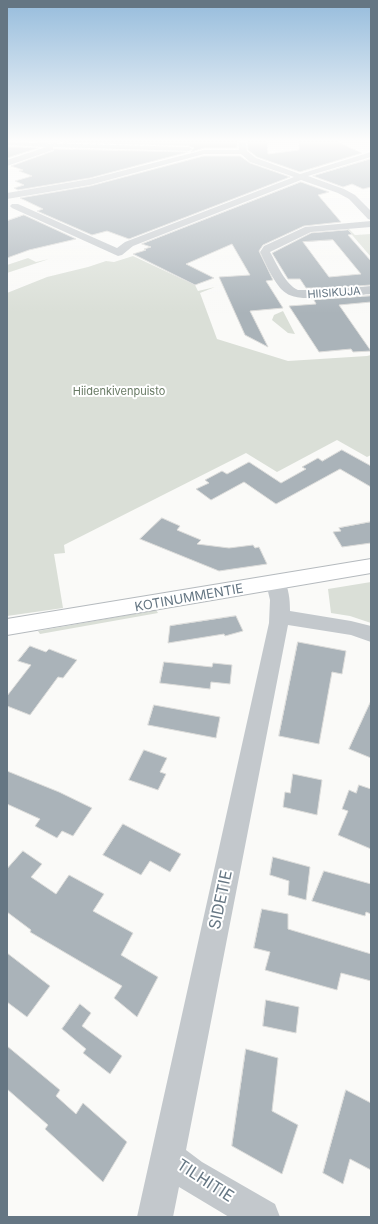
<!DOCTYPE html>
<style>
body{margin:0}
#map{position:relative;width:378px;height:1224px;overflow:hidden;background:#fafaf8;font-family:Inter,sans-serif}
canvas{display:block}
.frame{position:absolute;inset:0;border:8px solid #657683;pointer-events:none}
</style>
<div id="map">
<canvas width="378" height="1224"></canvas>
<div class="frame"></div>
</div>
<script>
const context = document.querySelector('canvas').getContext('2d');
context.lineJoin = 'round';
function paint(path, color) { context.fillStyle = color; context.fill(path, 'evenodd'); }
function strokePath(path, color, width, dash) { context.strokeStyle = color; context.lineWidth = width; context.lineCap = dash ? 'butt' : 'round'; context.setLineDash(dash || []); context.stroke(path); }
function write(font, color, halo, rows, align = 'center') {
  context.font = font + ' Inter,sans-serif'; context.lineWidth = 4; context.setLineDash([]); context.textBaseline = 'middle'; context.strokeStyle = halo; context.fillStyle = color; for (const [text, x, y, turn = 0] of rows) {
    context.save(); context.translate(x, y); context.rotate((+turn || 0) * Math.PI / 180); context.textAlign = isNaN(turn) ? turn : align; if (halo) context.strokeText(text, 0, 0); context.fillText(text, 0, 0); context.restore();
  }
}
paint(new Path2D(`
 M 347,229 L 349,229 L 355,235 L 371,234 L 371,257 Z
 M 133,256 L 195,285 L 198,291 L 215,287 L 200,293 L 217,339 L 288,361 L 367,356 L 371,355 L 371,455 L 367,457 L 337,440 L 277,472 L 246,453 L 64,545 L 65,553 L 54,554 L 63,608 L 7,616 L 7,293 L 47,277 L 88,267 L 106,261 L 114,262 Z
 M 28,258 L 36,262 L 49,259 L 7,273 L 7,265 Z
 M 283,311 L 295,334 L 288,333 L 272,320 L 274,315 Z
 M 371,582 L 371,623 L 350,616 L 331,613 L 328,589 Z
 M 156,610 L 158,613 L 40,634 L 38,631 Z`), '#dadfd7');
const building = new Path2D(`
 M 61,142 L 237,142 L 237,148 L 204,148 L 191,152 L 194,148 L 189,146 Z
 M 248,142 L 267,142 L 268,154 L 299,150 L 299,142 L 338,142 L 362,153 L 300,172 L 257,157 L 248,150 Z
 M 7,147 L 21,147 L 38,148 L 7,158 Z
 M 54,149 L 188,152 L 90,178 L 18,190 L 14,188 L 24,185 L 15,181 L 32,176 L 19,171 L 23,170 L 11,166 L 53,151 Z
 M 204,156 L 240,156 L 250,163 L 290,177 L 129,239 L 107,231 L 92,235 L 37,211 L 43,209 L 20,198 L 90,186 Z
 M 371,159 L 371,187 L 363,189 L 352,184 L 343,187 L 313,176 Z
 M 301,182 L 329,192 L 318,195 L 341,222 L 304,226 L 263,245 L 259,251 L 273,280 L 266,281 L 283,308 L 250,311 L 268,347 L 245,335 L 219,277 L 250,275 L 232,244 L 186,264 L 214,278 L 195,285 L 133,254 L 146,250 L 144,249 L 151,247 L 142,244 Z
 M 24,215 L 76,239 L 29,250 L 7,258 L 7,221 Z
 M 348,230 L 352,234 L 348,235 L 371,261 L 371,285 L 328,288 L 306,288 L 300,279 L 288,279 L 272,253 L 311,233 ZM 333,240 L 361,274 L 329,277 L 303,242 Z
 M 371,296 L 371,302 L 339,305 L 371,351 L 353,352 L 351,349 L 319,352 L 289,306 L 316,304 L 314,300 Z
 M 342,450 L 371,466 L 371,487 L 340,469 L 276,504 L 244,482 L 211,500 L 196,489 L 209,483 L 205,480 L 222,471 L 227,474 L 249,462 L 281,483 L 306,469 L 302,467 L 318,458 L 322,461 Z
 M 162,518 L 180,526 L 177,530 L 201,540 L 197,544 L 229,548 L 253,545 L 255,548 L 259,547 L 267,564 L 219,571 L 140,539 Z
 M 371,522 L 371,543 L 342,547 L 333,532 L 341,531 L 339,528 Z
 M 236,616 L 243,631 L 225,636 L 224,634 L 168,643 L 170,626 Z
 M 298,642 L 346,651 L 342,674 L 332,672 L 319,744 L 279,736 Z
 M 30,646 L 46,652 L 49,649 L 77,660 L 63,678 L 58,677 L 30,715 L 7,706 L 7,696 L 31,665 L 18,661 Z
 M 164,662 L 212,667 L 213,663 L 232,665 L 230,684 L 211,682 L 210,689 L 160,683 Z
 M 371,701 L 371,758 L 349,749 Z
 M 154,705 L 220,717 L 216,738 L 148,725 Z
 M 144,750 L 167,758 L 160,772 L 166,774 L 158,790 L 129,780 Z
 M 7,771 L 59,792 L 92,808 L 73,836 L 62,831 L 57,838 L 35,826 L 40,819 L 7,804 Z
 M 293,774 L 322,780 L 317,815 L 283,807 L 285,792 L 290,793 Z
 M 359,785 L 371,789 L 371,849 L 338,835 L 348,811 L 342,809 L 349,790 L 356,793 Z
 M 123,824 L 181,854 L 170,872 L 150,861 L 141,875 L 103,855 Z
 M 23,851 L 42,864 L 31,877 L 56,894 L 69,875 L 104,894 L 93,911 L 133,933 L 121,955 L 158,977 L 137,1017 L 114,998 L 122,986 L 30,932 L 31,930 L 7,912 L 7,869 Z
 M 273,857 L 310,867 L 306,900 L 288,895 L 289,881 L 270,875 Z
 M 324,871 L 371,884 L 371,914 L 366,912 L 365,916 L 312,901 Z
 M 262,909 L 288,914 L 288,929 L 371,954 L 371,981 L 341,973 L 337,990 L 265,970 L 270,952 L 254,948 Z
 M 7,953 L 50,986 L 27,1017 L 7,1002 Z
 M 266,1000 L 299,1007 L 296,1033 L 263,1026 Z
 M 80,1004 L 91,1013 L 82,1026 L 122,1056 L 110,1074 L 83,1053 L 86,1049 L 62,1029 Z
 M 7,1046 L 60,1090 L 56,1096 L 76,1114 L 83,1103 L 127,1142 L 103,1182 L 45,1129 L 48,1125 L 7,1089 Z
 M 246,1049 L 278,1058 L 272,1111 L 298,1125 L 282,1174 L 232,1146 Z
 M 346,1090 L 371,1103 L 371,1170 L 350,1159 L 343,1184 L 323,1173 Z`);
paint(building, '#aab3b9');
strokePath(building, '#dcdcda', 1);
const major = new Path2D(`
 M 371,559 L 371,573 L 7,635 L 7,619 Z`);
strokePath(major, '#b5babe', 2);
paint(new Path2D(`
 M 7,142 L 189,147 L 193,149 L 189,151 L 53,147 L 53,150 L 7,166 L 7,160 L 46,147 L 7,145 Z
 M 238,142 L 246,142 L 247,151 L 256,158 L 300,174 L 371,152 L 371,157 L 308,176 L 344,189 L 355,195 L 371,211 L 371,220 L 368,219 L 349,199 L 338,193 L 301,180 L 133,246 L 122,255 L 118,256 L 12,208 L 10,206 L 12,204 L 18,204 L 117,248 L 125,242 L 294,177 L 250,162 L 241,154 L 204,154 L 90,185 L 7,199 L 7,193 L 90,179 L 204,150 L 239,150 Z
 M 371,221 L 371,227 L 311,232 L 270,252 C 277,264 285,284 298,290 L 328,290 L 371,286 L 371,294 C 353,295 300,304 286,293 C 275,286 266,264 260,252 L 264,246 L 305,227 Z
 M 276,576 L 283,578 C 289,588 290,600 290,611 L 351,621 L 371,626 L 371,642 L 351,635 L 288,625 L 186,1150 L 202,1162 L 275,1204 L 280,1217 L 229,1217 L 179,1187 L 173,1217 L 137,1217 L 269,623 L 270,600 L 266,583 L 269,578 Z`), '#c3c8cc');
paint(major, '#fff');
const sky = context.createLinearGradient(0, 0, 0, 313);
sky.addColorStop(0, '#96bcdc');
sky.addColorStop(0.45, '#fdfdfc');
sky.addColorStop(1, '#fdfdfc00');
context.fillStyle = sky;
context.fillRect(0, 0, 378, 313);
write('11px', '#657683', '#fff', [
 ["HIISIKUJA",334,293,-4]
]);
write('11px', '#687a64', '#fff', [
 ["Hiidenkivenpuisto",119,392]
]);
write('13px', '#657683', '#fff', [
 ["KOTINUMMENTIE",189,598,-10]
]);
write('16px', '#657683', '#fff', [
 ["SIDETIE",221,900,-78],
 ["TILHITIE",205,1181,33]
]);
</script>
